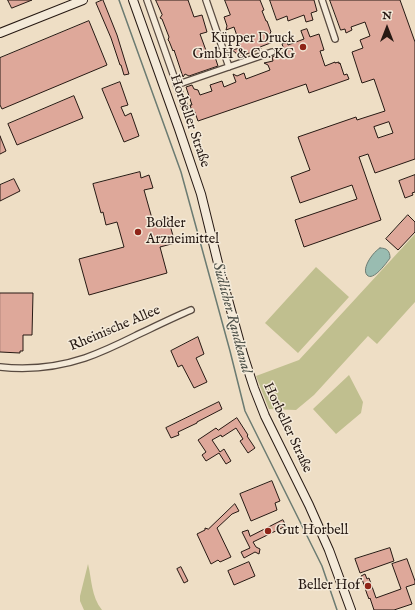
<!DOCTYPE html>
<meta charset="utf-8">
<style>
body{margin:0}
#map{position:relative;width:415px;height:610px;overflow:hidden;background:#eedec5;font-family:"IM FELL English",serif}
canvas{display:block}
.north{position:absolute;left:367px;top:8px;width:40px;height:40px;-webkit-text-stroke:3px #f4ead9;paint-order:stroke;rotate:0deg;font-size:11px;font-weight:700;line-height:16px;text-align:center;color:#261913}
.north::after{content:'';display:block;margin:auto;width:14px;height:18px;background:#261913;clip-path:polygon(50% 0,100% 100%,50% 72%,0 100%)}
</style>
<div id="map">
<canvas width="415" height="610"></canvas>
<div class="north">N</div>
</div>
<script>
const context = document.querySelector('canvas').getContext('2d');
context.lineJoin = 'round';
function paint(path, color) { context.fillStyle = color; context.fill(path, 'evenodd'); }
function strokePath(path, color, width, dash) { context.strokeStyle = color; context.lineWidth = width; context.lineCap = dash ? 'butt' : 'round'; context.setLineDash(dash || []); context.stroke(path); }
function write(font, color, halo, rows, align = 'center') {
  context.font = font + ' "IM FELL English",serif'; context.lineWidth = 3; context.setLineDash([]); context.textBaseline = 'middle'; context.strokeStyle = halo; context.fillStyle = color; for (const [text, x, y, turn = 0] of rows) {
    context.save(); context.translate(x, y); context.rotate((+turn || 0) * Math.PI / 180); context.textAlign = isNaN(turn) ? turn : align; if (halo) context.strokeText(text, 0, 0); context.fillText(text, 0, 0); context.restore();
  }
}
paint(new Path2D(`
 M 415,234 L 415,302 L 377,344 L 368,336 L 314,395 L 296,410 L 269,409 L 256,376 L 299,360 Z
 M 316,267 L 349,297 L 298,353 L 265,323 Z
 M 349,375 L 363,402 L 361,413 L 336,434 L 313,409 Z
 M 88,564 C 92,580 91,596 102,610 L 84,610 L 80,601 L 80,596 Z`), '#c0bf8f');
const water = new Path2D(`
 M 380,248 C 387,248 390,251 390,258 C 387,262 373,282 367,275 C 361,268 374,251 380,248 Z`);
paint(water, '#99bcb1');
strokePath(water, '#6b7b72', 1);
strokePath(new Path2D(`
 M 119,0 L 181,172 L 230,351 L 245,411 L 322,566 L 337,610`), '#6b7b72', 1.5);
const building = new Path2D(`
 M 8,0 L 32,0 L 12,8 Z
 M 103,0 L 117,35 L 129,74 L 124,75 L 121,65 L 120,65 L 111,38 L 96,3 Z
 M 156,0 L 188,0 L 194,17 L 202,15 L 207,32 L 200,34 L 208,56 L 214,54 L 218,66 L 189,76 L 185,74 L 183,77 L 174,50 L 173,51 L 169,41 L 168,40 L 169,37 L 162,19 L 160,18 L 162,15 Z
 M 225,0 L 260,0 L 264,10 L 262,11 L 266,21 L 267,21 L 271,32 L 270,33 L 273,42 L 260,47 L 261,49 L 238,57 L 236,53 L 232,50 L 240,48 L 239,45 L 240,45 L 234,27 L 226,30 L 227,26 L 224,17 L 230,15 Z
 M 270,0 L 314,0 L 317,11 L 311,13 L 313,20 L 306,22 L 304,15 L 288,21 L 287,16 L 277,20 Z
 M 330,0 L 400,0 L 415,42 L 415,159 L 375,173 L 368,154 L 359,157 L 381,220 L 304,247 L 295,220 L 357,199 L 352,185 L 300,203 L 291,177 L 310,170 L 298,137 L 356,117 L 357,120 L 385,111 L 374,79 L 362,83 L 352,52 L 363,48 L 360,40 L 370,36 L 365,22 L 351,27 L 352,30 L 346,33 L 345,29 L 341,30 ZM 389,122 L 393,133 L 378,138 L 374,127 Z
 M 89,21 L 107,65 L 2,109 L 0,105 L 0,58 Z
 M 307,29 L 310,37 L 319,34 L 324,50 L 320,51 L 325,66 L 335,62 L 335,63 L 339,62 L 339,64 L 340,63 L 344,75 L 347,74 L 349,79 L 309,93 L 306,84 L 198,121 L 194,110 L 192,111 L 190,105 L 192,105 L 186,87 L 192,85 L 194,89 L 198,90 L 200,95 L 212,91 L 210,85 L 222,81 L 224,87 L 236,82 L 233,74 L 237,76 L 244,73 L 246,79 L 270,70 L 268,65 L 264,63 L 273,61 L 272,57 L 285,52 L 282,44 L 287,42 L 288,45 L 304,39 L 301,31 Z
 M 120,82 L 128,105 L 121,107 L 125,116 L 131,113 L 139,136 L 124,142 L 102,89 Z
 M 74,96 L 83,118 L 17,145 L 8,124 Z
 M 0,136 L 6,151 L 0,154 Z
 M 140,172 L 141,178 L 149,175 L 153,188 L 144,190 L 153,222 L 168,218 L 175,243 L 160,247 L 167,273 L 89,295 L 79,259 L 124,247 L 117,222 L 106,225 L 103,212 L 101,213 L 93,184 Z
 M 415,175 L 415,192 L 412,193 L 413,195 L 405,198 L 399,181 Z
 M 14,179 L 20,191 L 0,201 L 0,185 Z
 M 408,215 L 415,222 L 415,232 L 398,250 L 386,239 Z
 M 0,293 L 33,293 L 32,335 L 23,335 L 23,351 L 20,351 L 20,353 L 0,352 Z
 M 198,337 L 204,354 L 196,358 L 207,382 L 194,388 L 182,365 L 178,367 L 171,351 Z
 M 219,402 L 222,409 L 197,422 L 197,423 L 178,432 L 179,435 L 171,438 L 166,428 Z
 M 237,418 L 248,435 L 247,436 L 255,448 L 248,453 L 240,441 L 243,439 L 236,428 L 222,437 L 221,435 L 212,440 L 220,452 L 224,449 L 231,461 L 226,464 L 219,453 L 206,461 L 202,455 L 206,452 L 198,440 L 216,428 L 218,430 Z
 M 272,481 L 280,501 L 275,503 L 277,510 L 251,521 L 240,494 Z
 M 235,504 L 239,511 L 232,514 L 217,528 L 231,557 L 220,562 L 218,560 L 211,564 L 197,534 L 205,530 L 205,528 L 208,529 Z
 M 283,520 L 286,526 L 253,542 L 256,547 L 260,549 L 259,554 L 255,552 L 244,558 L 241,552 L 250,548 L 242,532 L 248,530 L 250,536 Z
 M 390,548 L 394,561 L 360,573 L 355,559 Z
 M 407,559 L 415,581 L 415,584 L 406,587 L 412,604 L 394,610 L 374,610 L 370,598 L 369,599 L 367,594 L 361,576 L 365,574 L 367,579 L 369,578 L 376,598 L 401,589 L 392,564 Z
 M 249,562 L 255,576 L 234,585 L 228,571 Z
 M 181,567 L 188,581 L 184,583 L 177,569 Z`);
paint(building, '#dea89a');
strokePath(building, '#261913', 1);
const street = new Path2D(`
 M 147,0 L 185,108
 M 206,0 L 229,67
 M 322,0 L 335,39
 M 176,85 L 272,52
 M 0,367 C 28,370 58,367 85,358 C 102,352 119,344 135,336 C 154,327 172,318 191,310`);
const secondary = new Path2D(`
 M 133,0 L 179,129 L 201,194 L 219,267 L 243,354 L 254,388 L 265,416 L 309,505 L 329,550 L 351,610
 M 0,33 L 83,0`);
strokePath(street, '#584a40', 8);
strokePath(secondary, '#261913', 10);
strokePath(street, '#f4ead9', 5.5);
strokePath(secondary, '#f4ead9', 8);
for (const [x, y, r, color] of [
 [303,47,4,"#8f2418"],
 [138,232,4,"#8f2418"],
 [268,531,4,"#8f2418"],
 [368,586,4,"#8f2418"]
]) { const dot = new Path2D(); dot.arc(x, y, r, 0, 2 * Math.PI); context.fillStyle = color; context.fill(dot); strokePath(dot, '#f4ead9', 1.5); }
write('14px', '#261913', '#f4ead9', [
 ["Küpper Druck",295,39],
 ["GmbH & Co. KG",295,55],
 ["Bolder",146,224,"left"],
 ["Arzneimittel",146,240,"left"],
 ["Gut Horbell",276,531,"left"],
 ["Beller Hof",360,586]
], 'right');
write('14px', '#261913', '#f4ead9', [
 ["Horbeller Straße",189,121,71],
 ["Rheinische Allee",115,329,-23],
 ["Horbeller Straße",287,428,65]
]);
write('italic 15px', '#4e524a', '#f4ead9', [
 ["Südlicher Randkanal",231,318,75]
]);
</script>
